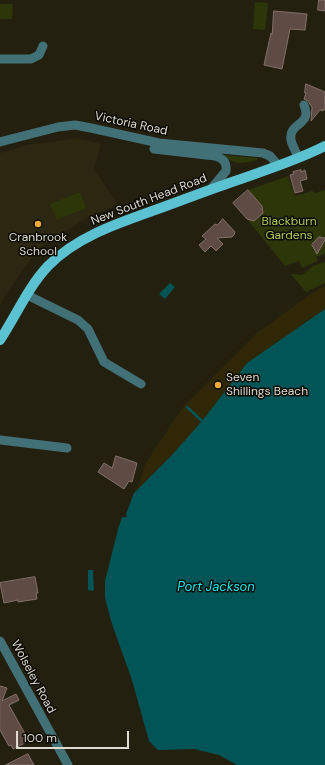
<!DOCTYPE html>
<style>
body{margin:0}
#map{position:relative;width:325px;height:765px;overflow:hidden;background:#242010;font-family:"DM Sans",sans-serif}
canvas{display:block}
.scale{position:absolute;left:16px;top:731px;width:113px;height:18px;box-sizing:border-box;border:2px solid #dedcd1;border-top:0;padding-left:5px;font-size:12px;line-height:14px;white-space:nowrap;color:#dedcd1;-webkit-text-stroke:3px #0b0a04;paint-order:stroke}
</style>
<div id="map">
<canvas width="325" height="765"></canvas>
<div class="scale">100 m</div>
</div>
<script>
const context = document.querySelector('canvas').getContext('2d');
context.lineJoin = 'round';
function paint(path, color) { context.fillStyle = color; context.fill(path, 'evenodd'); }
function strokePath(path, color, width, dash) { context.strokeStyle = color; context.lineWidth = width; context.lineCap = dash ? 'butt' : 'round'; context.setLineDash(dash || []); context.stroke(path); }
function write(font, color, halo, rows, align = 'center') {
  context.font = font + ' "DM Sans",sans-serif'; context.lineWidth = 3; context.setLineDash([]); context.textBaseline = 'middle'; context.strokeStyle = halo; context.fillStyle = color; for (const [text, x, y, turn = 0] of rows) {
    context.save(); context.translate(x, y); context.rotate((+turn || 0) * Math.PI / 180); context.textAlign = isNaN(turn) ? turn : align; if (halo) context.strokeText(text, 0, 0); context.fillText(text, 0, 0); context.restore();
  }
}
paint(new Path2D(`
 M 78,138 L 101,144 L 94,169 L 118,205 L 92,215 L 61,233 L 37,250 L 8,291 L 0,306 L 0,153 L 27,145 Z`), '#2c2710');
paint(new Path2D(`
 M 255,2 L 268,3 L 265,30 L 253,29 Z
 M 0,4 L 13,4 L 12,19 L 0,19 Z
 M 223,155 L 257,158 L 258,160 C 245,163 233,166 223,155 Z
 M 288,176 L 295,196 L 312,191 L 316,193 L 325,190 L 325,254 L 316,257 L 318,261 L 302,268 L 299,261 L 285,266 L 247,219 L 254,221 L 263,213 L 262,206 L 248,190 Z
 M 80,192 L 86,208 L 57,220 L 50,204 Z
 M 325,262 L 325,283 L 306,292 L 291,274 L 302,275 L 313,266 Z`), '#2c3609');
paint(new Path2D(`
 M 325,286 L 325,309 L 247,363 L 202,421 L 171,456 L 134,493 L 140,482 L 145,464 L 183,407 L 257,333 L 309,295 Z`), '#2f2706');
paint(new Path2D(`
 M 170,283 L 175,287 L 165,299 L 159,294 Z
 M 325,309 L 325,765 L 237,765 L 219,755 L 194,749 L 158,750 L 149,741 L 132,680 L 112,624 L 105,598 L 105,581 L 118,529 L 122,517 L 127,517 L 126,514 L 134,493 L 171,456 L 202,421 L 247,363 Z
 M 88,570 L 93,570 L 94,590 L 93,591 L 88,590 Z`), '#025556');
strokePath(new Path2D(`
 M 187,407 L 202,421`), '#025556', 2.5);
const building = new Path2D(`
 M 319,0 L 325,0 L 325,11 L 318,10 Z
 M 274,11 L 307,14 L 305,30 L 290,29 L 282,69 L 264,65 L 271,33 L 272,34 Z
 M 306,84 L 325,92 L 325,110 L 323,109 L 323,111 L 320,110 L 311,121 L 312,107 L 311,106 L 308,101 L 304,99 L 306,93 L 305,93 Z
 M 301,170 L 301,172 L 305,170 L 307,179 L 300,181 L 303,191 L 295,193 L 290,175 L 294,174 L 293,172 Z
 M 248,190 L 262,206 L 263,213 L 254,221 L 247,219 L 233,203 Z
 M 223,219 L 235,232 L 234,235 L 232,237 L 217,238 L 223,244 L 216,251 L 211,246 L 205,252 L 199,245 L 206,239 L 202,236 L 215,224 L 217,225 Z
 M 319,237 L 325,238 L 325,240 L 317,254 L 312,245 Z
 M 116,456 L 137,463 L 132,482 L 129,481 L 124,489 L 98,472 L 104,463 L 112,468 Z
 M 35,577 L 38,593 L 36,593 L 37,599 L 18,602 L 18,600 L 4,603 L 0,583 Z
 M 0,686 L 7,688 L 2,701 L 16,694 L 19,700 L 9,705 L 29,741 L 13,749 L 11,745 L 9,746 L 0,730 Z
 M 28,754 L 34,765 L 6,765 Z`);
paint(building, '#5e4c44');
strokePath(building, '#857069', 1);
strokePath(new Path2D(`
 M 0,59 L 31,59 L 39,55 L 43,46
 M 0,142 L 58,127 L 75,125 L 91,128 L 159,143 L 263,153 L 270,156 L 278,165
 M 154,149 L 215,156 C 223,158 227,162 226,171 L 211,189
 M 298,157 C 296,152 292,145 291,140 C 288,122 313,126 304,105
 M 27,295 L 78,320 L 88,329 L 104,362 L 141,384
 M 0,440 L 67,448
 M 0,641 L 68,765`), '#427077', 9);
strokePath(new Path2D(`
 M 0,340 C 16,316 28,287 48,266 C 76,237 118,223 155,210 C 180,201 206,191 232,182 C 263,171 296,161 325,146`), '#5bc2d1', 10);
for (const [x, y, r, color] of [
 [38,224,4,"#eba93a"],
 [218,385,4,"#eba93a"]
]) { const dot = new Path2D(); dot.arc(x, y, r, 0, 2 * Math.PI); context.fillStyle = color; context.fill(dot); strokePath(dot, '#0b0a04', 1.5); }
write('12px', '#dedcd1', '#0b0a04', [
 ["Victoria Road",131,124,12],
 ["New South Head Road",149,200,-21],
 ["Wolseley Road",33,677,62]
]);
write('12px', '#b0cd5b', '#0b0a04', [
 ["Blackburn",289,222],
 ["Gardens",289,236]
]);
write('12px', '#dedcd1', '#0b0a04', [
 ["Cranbrook",38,238],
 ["School",38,252],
 ["Seven",226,378,"left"],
 ["Shillings Beach",226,392,"left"]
]);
write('italic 13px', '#14edf0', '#0b0a04', [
 ["Port Jackson",216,588]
]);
</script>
